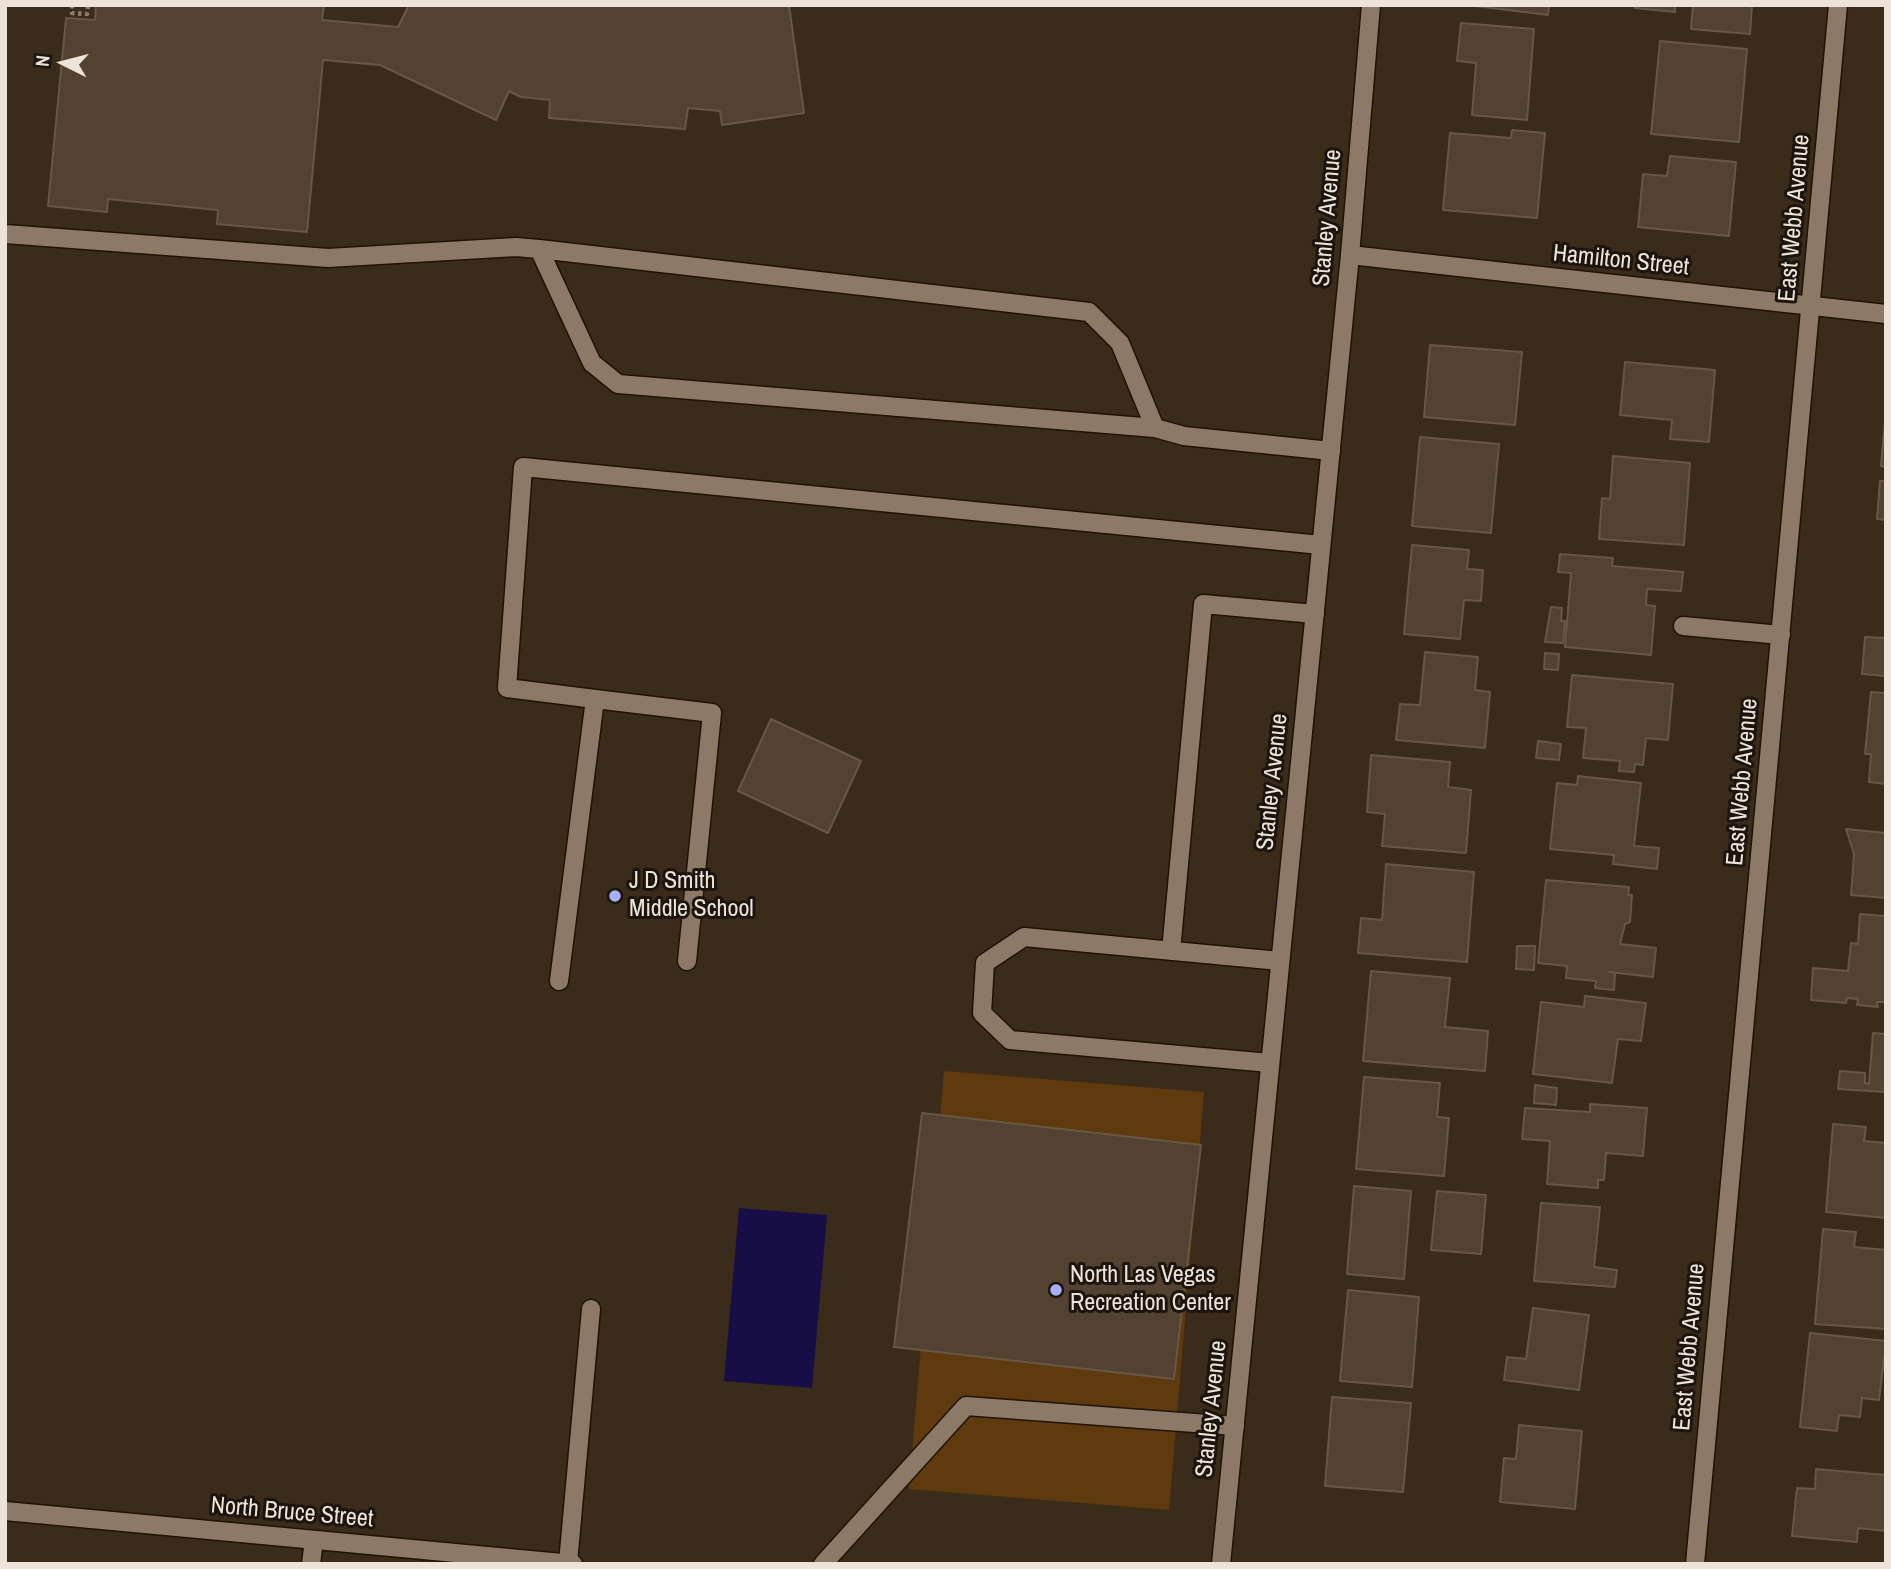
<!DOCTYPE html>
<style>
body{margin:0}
#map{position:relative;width:1891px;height:1569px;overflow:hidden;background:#3b2b1b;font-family:"Archivo Narrow",sans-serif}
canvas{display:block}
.frame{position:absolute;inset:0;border:7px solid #eee3d9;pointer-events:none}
.north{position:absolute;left:28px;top:28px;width:70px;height:70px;-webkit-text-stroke:5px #1c150e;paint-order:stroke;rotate:276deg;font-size:19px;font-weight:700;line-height:28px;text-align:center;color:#eee3d9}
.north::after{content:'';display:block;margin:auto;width:24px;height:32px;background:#eee3d9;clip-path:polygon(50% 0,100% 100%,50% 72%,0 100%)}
</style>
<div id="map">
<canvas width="1891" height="1569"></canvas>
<div class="frame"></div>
<div class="north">N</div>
</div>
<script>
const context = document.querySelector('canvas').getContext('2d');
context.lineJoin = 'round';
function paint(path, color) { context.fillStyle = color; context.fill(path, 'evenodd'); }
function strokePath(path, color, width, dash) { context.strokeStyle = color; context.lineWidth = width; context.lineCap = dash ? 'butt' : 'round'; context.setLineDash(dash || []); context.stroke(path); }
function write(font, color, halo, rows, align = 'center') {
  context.font = font + ' "Archivo Narrow",sans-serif'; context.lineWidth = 6; context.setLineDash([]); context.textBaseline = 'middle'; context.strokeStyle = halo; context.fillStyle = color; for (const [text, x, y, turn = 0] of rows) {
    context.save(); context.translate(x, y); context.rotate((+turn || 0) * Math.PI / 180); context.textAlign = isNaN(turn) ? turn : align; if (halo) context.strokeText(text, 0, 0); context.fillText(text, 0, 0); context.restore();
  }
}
paint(new Path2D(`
 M 944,1071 L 1204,1092 L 1169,1510 L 909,1489 Z`), '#5f3a0e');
paint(new Path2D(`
 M 739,1208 L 827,1215 L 812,1388 L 724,1381 Z`), '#170e48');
const building = new Path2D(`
 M 96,5 L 324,5 L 322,20 L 398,27 L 409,5 L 789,5 L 804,113 L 722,125 L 720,111 L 688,108 L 685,129 L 549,118 L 550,100 L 521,97 L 509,91 L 496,120 L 380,65 L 323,60 L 307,232 L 217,224 L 218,210 L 108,199 L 107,212 L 48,206 L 66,18 L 95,20 Z
 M 1467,5 L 1549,5 L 1548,15 Z
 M 1635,5 L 1675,5 L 1675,12 L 1635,8 Z
 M 1693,5 L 1752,5 L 1750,34 L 1691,29 Z
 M 1461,23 L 1534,29 L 1527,120 L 1472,115 L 1476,63 L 1457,61 Z
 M 1660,41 L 1747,49 L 1739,142 L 1651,134 Z
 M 1512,130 L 1545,133 L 1537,218 L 1443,210 L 1450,133 L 1511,138 Z
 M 1670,156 L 1736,162 L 1729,236 L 1638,227 L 1643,174 L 1667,176 Z
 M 1430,345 L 1522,352 L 1515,425 L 1424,417 Z
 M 1625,362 L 1715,370 L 1709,442 L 1670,439 L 1672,420 L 1620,415 Z
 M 1886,410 L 1886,467 L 1881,466 Z
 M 1420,437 L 1499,444 L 1491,533 L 1412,526 Z
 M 1613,456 L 1690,463 L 1684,545 L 1599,539 L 1602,498 L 1610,499 Z
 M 1880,481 L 1886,481 L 1886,520 L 1877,519 Z
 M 1412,545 L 1469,550 L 1467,569 L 1483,570 L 1481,601 L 1464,600 L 1460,639 L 1404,634 Z
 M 1560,554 L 1613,558 L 1612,566 L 1683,572 L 1681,591 L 1647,589 L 1646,605 L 1655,606 L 1651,655 L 1565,647 L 1571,573 L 1558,572 Z
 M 1551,607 L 1562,608 L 1561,621 L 1565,621 L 1563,643 L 1545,642 Z
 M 1886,633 L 1886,676 L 1862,674 L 1865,637 L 1885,638 Z
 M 1425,652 L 1478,657 L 1475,690 L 1490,692 L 1485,748 L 1396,740 L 1400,704 L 1420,705 Z
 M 1545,653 L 1559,654 L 1558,670 L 1544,669 Z
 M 1572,675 L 1673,684 L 1668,740 L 1646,738 L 1643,765 L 1635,764 L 1634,772 L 1619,771 L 1620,761 L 1583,758 L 1586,728 L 1567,727 Z
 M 1871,692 L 1886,693 L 1886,784 L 1869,782 L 1871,754 L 1865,754 Z
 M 771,719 L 861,761 L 828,833 L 738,791 Z
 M 1538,741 L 1561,744 L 1559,760 L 1536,758 Z
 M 1371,755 L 1450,762 L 1448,787 L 1471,790 L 1466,853 L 1382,846 L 1385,814 L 1367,812 Z
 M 1578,776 L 1641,783 L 1634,846 L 1659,848 L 1657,869 L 1613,864 L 1614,855 L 1550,849 L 1557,783 L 1577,785 Z
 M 1846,829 L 1886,833 L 1886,898 L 1851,895 L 1854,854 Z
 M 1386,864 L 1474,872 L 1467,962 L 1358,953 L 1361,918 L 1382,920 Z
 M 1546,880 L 1629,887 L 1628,895 L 1632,895 L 1630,922 L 1625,924 L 1620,944 L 1656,948 L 1653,977 L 1609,972 L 1615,973 L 1614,990 L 1595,988 L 1596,981 L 1566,978 L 1567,966 L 1538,963 Z
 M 1860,914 L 1886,916 L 1886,1002 L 1877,1002 L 1878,1007 L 1857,1005 L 1858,999 L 1847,998 L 1846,1003 L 1811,1000 L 1813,968 L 1848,971 L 1851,943 L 1858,944 Z
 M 1517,946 L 1535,946 L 1534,970 L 1516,969 Z
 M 1371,971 L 1450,978 L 1445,1027 L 1488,1031 L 1485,1071 L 1363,1061 Z
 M 1585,996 L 1646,1003 L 1641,1041 L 1618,1039 L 1612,1083 L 1533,1074 L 1541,1002 L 1584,1007 Z
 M 1873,1033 L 1886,1034 L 1886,1092 L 1838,1089 L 1840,1071 L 1865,1073 L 1865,1083 L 1869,1084 Z
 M 1364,1077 L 1440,1083 L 1437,1117 L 1449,1118 L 1444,1176 L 1356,1169 Z
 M 1535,1085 L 1557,1088 L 1556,1105 L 1534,1103 Z
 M 1590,1104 L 1647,1108 L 1643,1156 L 1606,1153 L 1604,1180 L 1598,1180 L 1598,1188 L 1547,1184 L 1550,1141 L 1522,1139 L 1525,1108 L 1590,1112 Z
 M 922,1113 L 1201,1145 L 1174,1379 L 894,1347 Z
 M 1833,1124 L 1866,1127 L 1864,1141 L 1886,1143 L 1886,1218 L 1826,1212 Z
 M 1354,1186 L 1411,1191 L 1404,1279 L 1347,1274 Z
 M 1437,1191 L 1486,1195 L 1481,1254 L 1431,1250 Z
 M 1541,1203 L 1600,1207 L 1594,1267 L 1617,1270 L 1615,1287 L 1534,1281 Z
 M 1823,1229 L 1856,1232 L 1854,1247 L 1886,1250 L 1886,1329 L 1815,1324 Z
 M 1348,1290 L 1419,1297 L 1412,1387 L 1340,1381 Z
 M 1533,1308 L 1589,1315 L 1579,1390 L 1504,1380 L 1507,1357 L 1526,1359 Z
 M 1810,1333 L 1886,1341 L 1879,1400 L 1862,1398 L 1860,1417 L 1839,1415 L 1837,1431 L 1800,1427 Z
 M 1332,1397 L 1411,1403 L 1403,1492 L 1325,1486 Z
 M 1519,1425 L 1582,1431 L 1575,1509 L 1500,1502 L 1504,1458 L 1516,1459 Z
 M 1816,1469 L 1886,1475 L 1886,1531 L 1858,1528 L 1857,1542 L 1792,1536 L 1797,1488 L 1815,1489 Z`);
paint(building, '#534232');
strokePath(building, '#685745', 2);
const lane = new Path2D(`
 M 5,234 L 328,258 L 516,247 L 539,249 L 1089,312 L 1120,343 L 1155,428 L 618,384 L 592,363 L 539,249
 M 1155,428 L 1184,436 L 1331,451
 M 1683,626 L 1781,635
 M 595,699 L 712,713 L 687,961
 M 1171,951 L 1203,604 L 1315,614
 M 559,981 L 595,699 L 507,688 L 523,467 L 1321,545
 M 1270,1063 L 1010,1040 L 982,1013 L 985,963 L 1024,937 L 1280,961
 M 568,1563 L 591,1309
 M 823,1564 L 966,1406 L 1235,1426`);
const street = new Path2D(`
 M 1350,255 L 1886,314
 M 311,1564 L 314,1540
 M 1221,1564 L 1350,255 L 1371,5
 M 1695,1564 L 1838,5`);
const secondary = new Path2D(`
 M 5,1511 L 573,1564`);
strokePath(lane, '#211304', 21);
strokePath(street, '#211304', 21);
strokePath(secondary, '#211304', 21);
strokePath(new Path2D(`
 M 72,5 L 72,13 L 87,14 L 88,5`), '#8b7d70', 4.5, [3.5, 3.5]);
strokePath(lane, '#8c7967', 18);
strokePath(street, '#8c7967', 18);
strokePath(secondary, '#8c7967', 18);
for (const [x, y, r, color] of [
 [615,896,7,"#abaffb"],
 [1056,1290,7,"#abaffb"]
]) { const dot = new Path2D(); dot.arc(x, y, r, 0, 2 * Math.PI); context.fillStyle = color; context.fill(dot); strokePath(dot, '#1c150e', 2.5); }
write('24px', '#eee3d9', '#1c150e', [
 ["Stanley Avenue",1328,218,-85],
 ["East Webb Avenue",1795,218,-85],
 ["Hamilton Street",1621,261,6],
 ["Stanley Avenue",1273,782,-84],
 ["East Webb Avenue",1743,782,-85],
 ["East Webb Avenue",1690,1347,-85],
 ["Stanley Avenue",1212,1409,-84],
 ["North Bruce Street",292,1513,5]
]);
write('24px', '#eee3d9', '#1c150e', [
 ["J D Smith",629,882],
 ["Middle School",629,910],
 ["North Las Vegas",1070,1276],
 ["Recreation Center",1070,1304]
], 'left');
</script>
